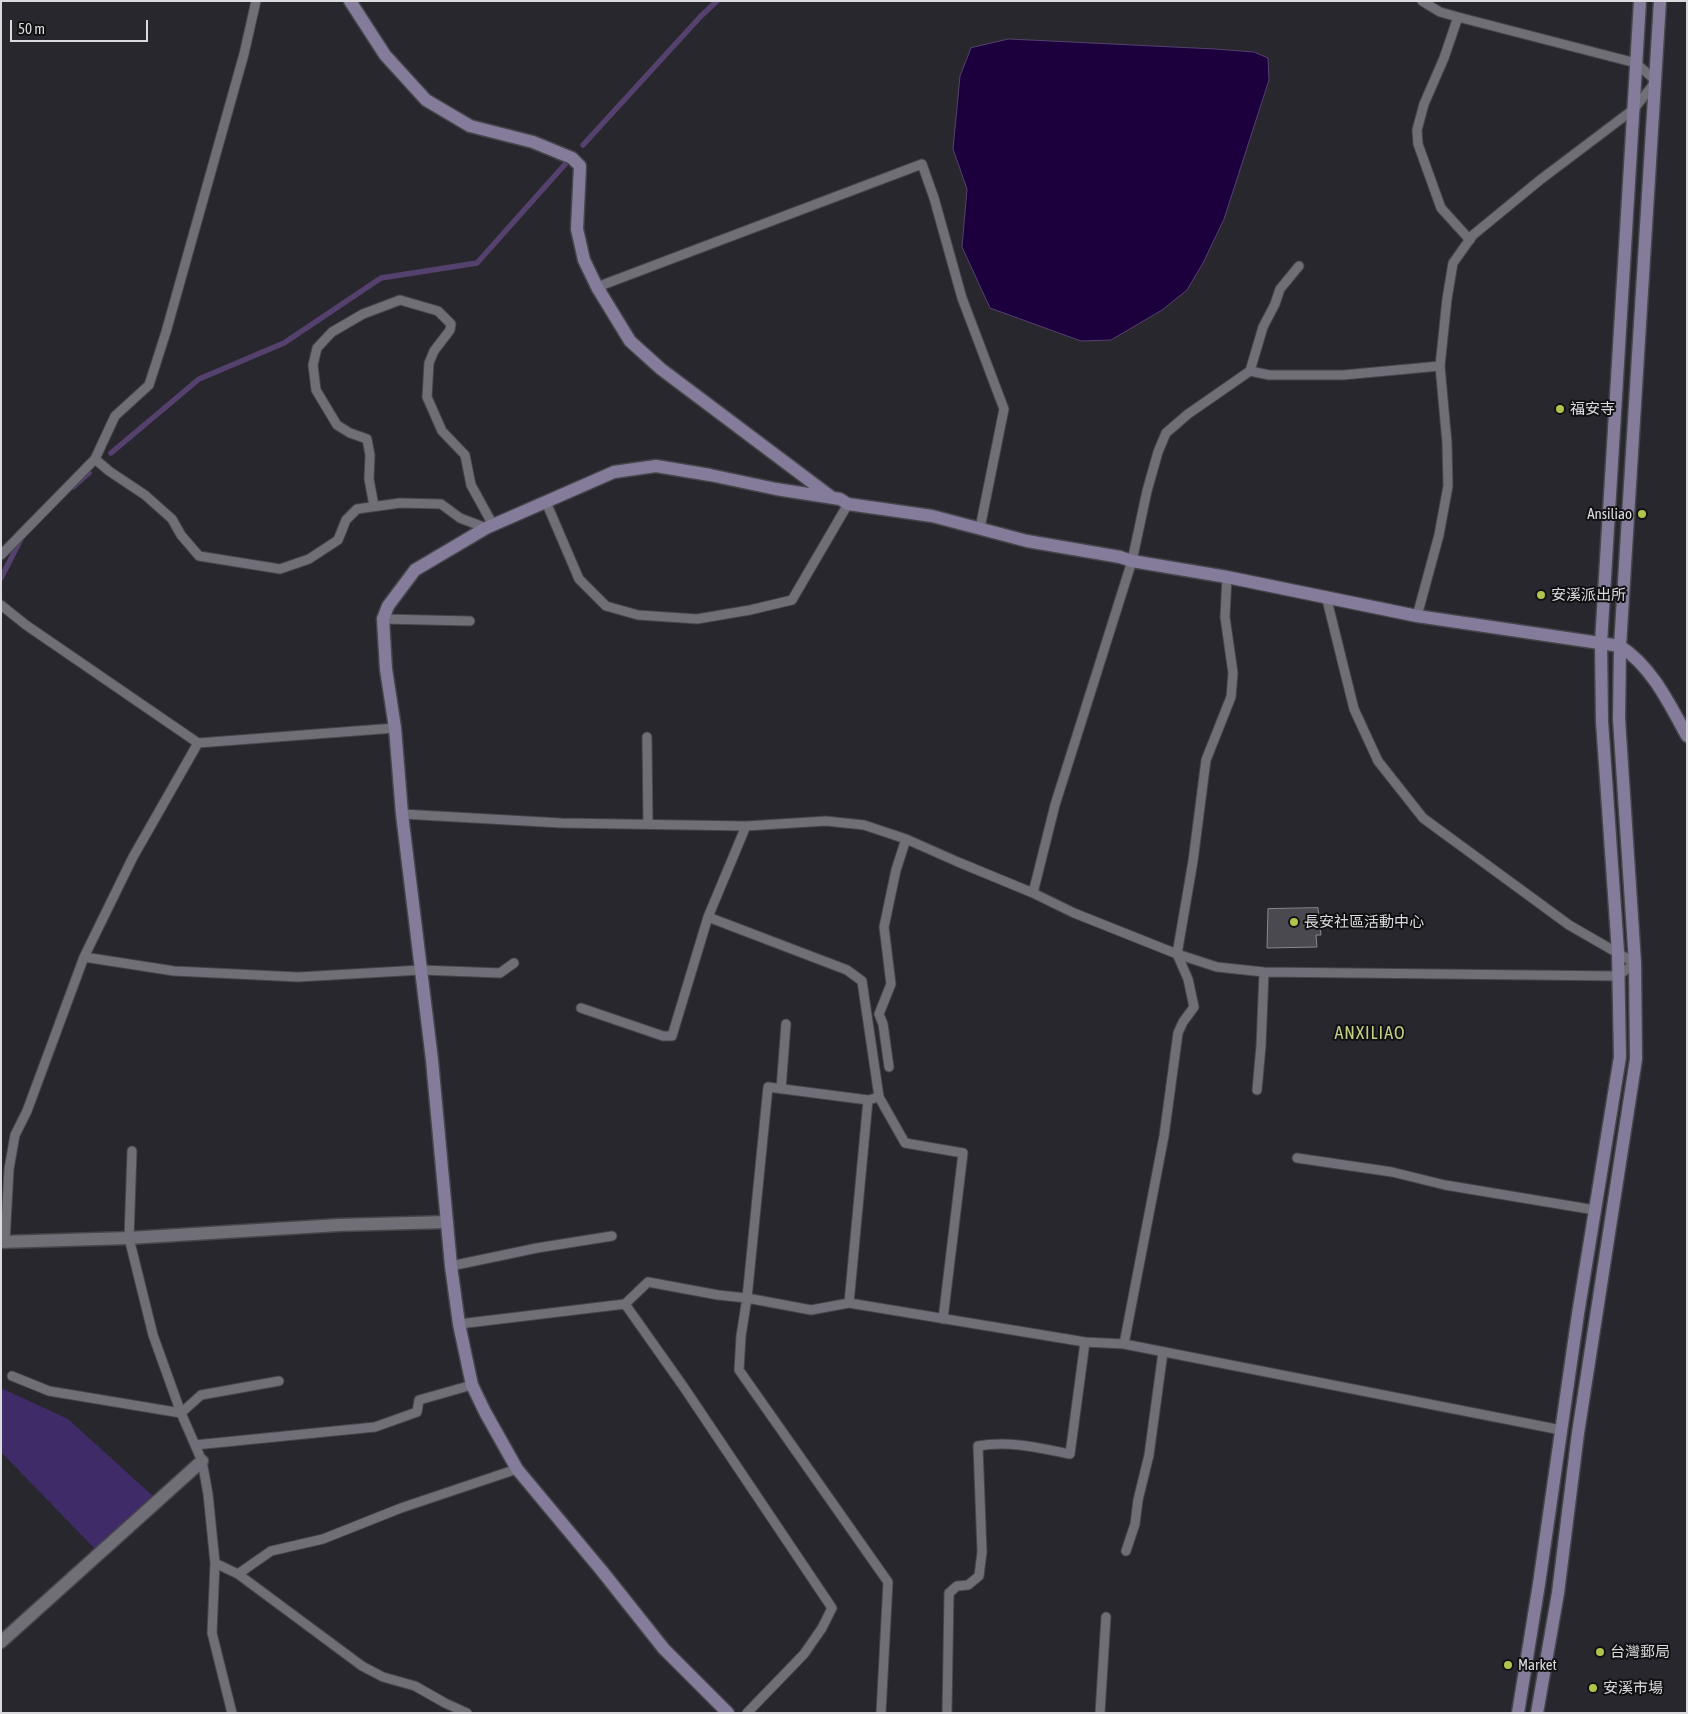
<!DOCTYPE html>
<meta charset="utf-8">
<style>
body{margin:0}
#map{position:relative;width:1688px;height:1714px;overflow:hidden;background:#29272e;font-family:"Asap Condensed",sans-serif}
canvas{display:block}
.frame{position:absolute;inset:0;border:2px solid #dbdade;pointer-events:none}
.scale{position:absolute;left:10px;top:20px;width:138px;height:22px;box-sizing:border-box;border:2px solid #dbdade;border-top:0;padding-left:6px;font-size:15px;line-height:18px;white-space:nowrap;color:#dbdade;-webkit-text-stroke:4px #111114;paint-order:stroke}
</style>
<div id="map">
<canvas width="1688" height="1714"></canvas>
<div class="frame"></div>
<div class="scale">50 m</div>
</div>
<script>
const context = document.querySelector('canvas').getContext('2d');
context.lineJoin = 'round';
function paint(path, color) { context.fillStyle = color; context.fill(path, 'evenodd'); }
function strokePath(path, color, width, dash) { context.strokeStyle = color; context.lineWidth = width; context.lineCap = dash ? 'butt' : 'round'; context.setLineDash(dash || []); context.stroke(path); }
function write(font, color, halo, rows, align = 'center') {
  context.font = font + ' "Asap Condensed","Noto Sans TC",sans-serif'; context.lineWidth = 4; context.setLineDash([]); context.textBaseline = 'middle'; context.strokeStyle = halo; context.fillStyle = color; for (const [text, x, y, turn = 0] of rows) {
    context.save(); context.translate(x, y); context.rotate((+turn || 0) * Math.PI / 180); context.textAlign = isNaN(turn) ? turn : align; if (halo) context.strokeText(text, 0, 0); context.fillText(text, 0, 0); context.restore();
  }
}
paint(new Path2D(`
 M 1,1388 L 68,1419 L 154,1497 L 96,1550 L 1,1452 Z`), '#3f2b67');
const water = new Path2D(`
 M 1009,39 L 1215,49 L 1254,52 L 1268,58 L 1269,80 L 1224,219 L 1203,263 L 1187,290 L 1162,310 L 1111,340 L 1081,341 L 990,308 L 962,247 L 967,189 L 953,149 L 960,76 L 971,48 Z`);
paint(water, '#1c003e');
strokePath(water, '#55416e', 1);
strokePath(new Path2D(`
 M 583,145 L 701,16 L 717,1
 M 111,453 L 199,379 L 284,343 L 381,278 L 477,263 L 568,161
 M 73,487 L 89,473
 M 1,578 L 22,537`), '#55416e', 5.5);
const building = new Path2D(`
 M 1318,908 L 1321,935 L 1316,935 L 1317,947 L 1267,948 L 1268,909 Z`);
paint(building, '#4b4950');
strokePath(building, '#89878f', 1);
const lane = new Path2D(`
 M 1458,17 L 1444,58 L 1424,104 L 1417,130 L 1418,144 L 1441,208 L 1470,240
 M 597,287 L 922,164 L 934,198 L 962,298 L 1004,409 L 980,528
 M 1250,371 L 1263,327 L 1275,304 L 1280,289 L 1299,266
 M 95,459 L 109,471 L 145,495 L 172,519 L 181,535 L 199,556 L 280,569 L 309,559 L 338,540 L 346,520 L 357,509 L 400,503 L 441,504 L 460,518 L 486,528
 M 546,502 L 579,579 L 606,606 L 638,615 L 697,619 L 750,610 L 792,600 L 848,504
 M 374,506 L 369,479 L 370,455 L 367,439 L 350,433 L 337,425 L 316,390 L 313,365 L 317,348 L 332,332 L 363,314 L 400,300 L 438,311 L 451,324 L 450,330 L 434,351 L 429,363 L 427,397 L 442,431 L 465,455 L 471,485 L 493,525
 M 1,555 L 95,459 L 115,416 L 149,385 L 166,332 L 244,54 L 256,1
 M 1,605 L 26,625 L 198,743
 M 1417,616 L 1439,535 L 1448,486 L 1447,443 L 1440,366 L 1447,299 L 1453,263 L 1473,235 L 1540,180 L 1634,109 L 1656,81 L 1636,63 L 1458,17 L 1440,12 L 1422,1
 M 383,619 L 470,621
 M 647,737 L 648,824
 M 402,814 L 561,823 L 746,826 L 826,821 L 864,825 L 906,839 L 958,862 L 1033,893 L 1074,913 L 1177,954 L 1217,967 L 1264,972 L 1618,976 L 1635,963 L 1569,925 L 1423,818 L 1378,761 L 1354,709 L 1326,596
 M 1033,893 L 1055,805 L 1132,561 L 1147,491 L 1158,452 L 1166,433 L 1188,414 L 1250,371 L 1269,375 L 1343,375 L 1440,366
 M 708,917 L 847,970 L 862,981 L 879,1097 L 868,1100
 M 84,957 L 174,971 L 298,977 L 421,970 L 500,973 L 514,963
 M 581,1008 L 663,1036 L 672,1036 L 708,917 L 746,826
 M 889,1067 L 883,1024 L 879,1014 L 891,984 L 884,927 L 896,870 L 906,839
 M 781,1089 L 786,1024
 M 1257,1090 L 1261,1046 L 1264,972
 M 879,1097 L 905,1143 L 963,1153 L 943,1319
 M 132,1151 L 129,1238 L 153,1335 L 181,1413 L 202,1461 L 208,1494 L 215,1563 L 212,1633 L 232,1713
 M 1297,1158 L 1392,1172 L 1445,1185 L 1595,1210
 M 5,1242 L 9,1169 L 15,1135 L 27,1111 L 84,957 L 133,857 L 198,743 L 395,728
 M 451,1266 L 537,1248 L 612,1236
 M 849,1303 L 868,1100 L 768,1087 L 747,1298 L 741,1336 L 739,1370 L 888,1582 L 881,1713
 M 625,1304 L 683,1386 L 832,1608 L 822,1628 L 804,1654 L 747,1713
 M 459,1324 L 625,1304 L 648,1282 L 718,1295 L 747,1298 L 811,1310 L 849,1303 L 1085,1342 L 1124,1344 L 1561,1430
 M 1124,1344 L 1164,1136 L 1178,1033 L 1183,1022 L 1194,1007 L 1188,979 L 1177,954 L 1193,861 L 1206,760 L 1231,697 L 1233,673 L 1225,617 L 1227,577
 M 12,1376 L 49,1391 L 181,1413 L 201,1395 L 279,1381
 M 195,1445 L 375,1427 L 417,1412 L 419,1400 L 472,1385
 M 1126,1551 L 1135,1524 L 1138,1500 L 1149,1455 L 1163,1352
 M 215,1563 L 238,1574 L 362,1666 L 383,1677 L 415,1686 L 445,1703 L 467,1713
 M 238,1574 L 271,1551 L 323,1539 L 401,1508 L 517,1469
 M 947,1713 L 949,1593 L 957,1586 L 968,1585 L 979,1576 L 982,1552 L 978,1446 C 1008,1440 1040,1448 1070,1454 L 1085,1342
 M 1100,1713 L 1106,1617`);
const street = new Path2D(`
 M 1,1242 L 129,1238 L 339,1225 L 447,1222
 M 1,1642 L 202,1461`);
const secondary = new Path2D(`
 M 350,1 L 385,55 L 426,100 L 470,126 L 533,142 L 572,158 L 580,166 L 577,229 L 584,260 L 597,287 L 630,341 L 661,369 L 830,496
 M 728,1713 L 664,1649 L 602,1571 L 517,1469 L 485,1412 L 472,1385 L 459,1324 L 451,1266 L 432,1060 L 402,814 L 395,728 L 386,669 L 383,619 L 388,606 L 415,570 L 486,528 L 614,472 L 656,466 L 710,475 L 776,489 L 840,499 L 848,504 L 932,516 L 1027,541 L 1120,557 L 1132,561 L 1227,577 L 1417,616 L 1620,646 C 1652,667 1669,703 1687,736
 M 1518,1713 L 1539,1584 L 1578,1314 L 1620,1057 L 1618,952 L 1602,721 L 1601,643 L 1640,1
 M 1537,1713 L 1558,1593 L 1578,1433 L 1636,1059 L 1635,963 L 1619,719 L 1620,646 L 1660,1`);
strokePath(lane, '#46454a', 11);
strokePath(street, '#46454a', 15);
strokePath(secondary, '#46454a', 15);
strokePath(lane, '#706e76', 9);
strokePath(street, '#706e76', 12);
strokePath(secondary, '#857c9b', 12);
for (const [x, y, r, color] of [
 [1560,409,5,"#b2c34c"],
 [1642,514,5,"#b2c34c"],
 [1541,595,5,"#b2c34c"],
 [1294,922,5,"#b2c34c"],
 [1600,1652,5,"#b2c34c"],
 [1508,1665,5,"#b2c34c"],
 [1593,1688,5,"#b2c34c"]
]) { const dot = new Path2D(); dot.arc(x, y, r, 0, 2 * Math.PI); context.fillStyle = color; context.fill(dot); strokePath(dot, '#111114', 2); }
write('15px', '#dbdade', '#111114', [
 ["福安寺",1570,409],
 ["Ansiliao",1632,514,"right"],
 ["安溪派出所",1551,595],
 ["長安社區活動中心",1304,922],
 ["台灣郵局",1610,1652],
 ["Market",1518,1665],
 ["安溪市場",1603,1688]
], 'left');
context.letterSpacing = '1px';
write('18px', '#c3d084', '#111114', [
 ["ANXILIAO",1370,1033]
]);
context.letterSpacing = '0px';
</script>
